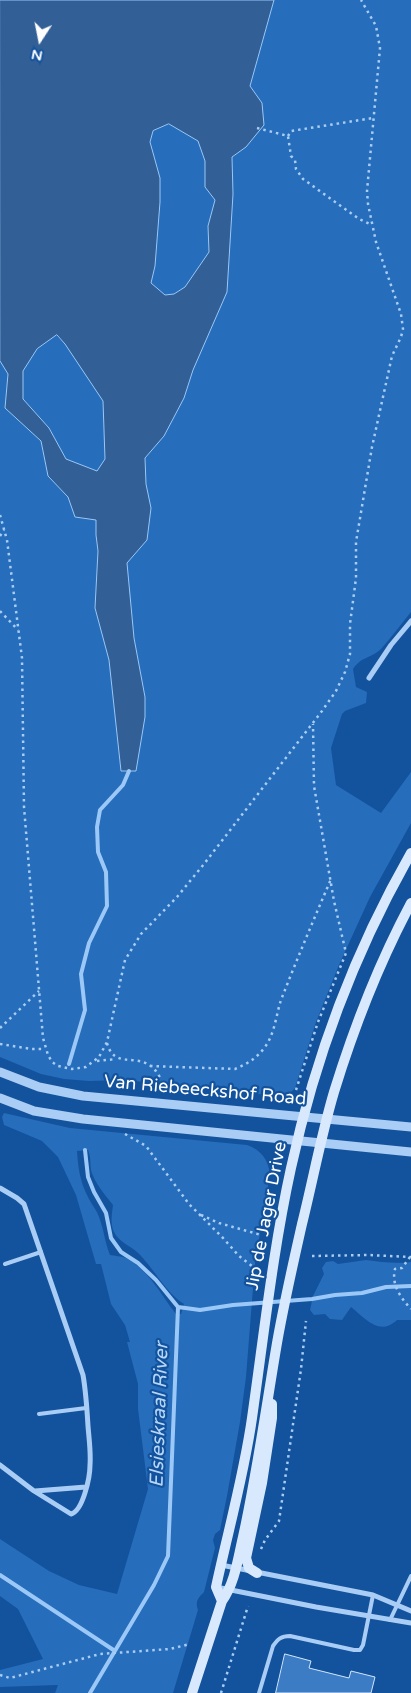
<!DOCTYPE html>
<style>
body{margin:0}
#map{position:relative;width:411px;height:1693px;overflow:hidden;background:#13529d;font-family:"Varela Round",sans-serif}
canvas{display:block}
.north{position:absolute;left:15px;top:15px;width:50px;height:50px;-webkit-text-stroke:4px #13529d;paint-order:stroke;rotate:191deg;font-size:14px;font-weight:700;line-height:20px;text-align:center;color:#fff}
.north::after{content:'';display:block;margin:auto;width:18px;height:22px;background:#fff;clip-path:polygon(50% 0,100% 100%,50% 72%,0 100%)}
</style>
<div id="map">
<canvas width="411" height="1693"></canvas>
<div class="north">N</div>
</div>
<script>
const context = document.querySelector('canvas').getContext('2d');
context.lineJoin = 'round';
function paint(path, color) { context.fillStyle = color; context.fill(path, 'evenodd'); }
function strokePath(path, color, width, dash) { context.strokeStyle = color; context.lineWidth = width; context.lineCap = dash ? 'butt' : 'round'; context.setLineDash(dash || []); context.stroke(path); }
function write(font, color, halo, rows, align = 'center') {
  context.font = font + ' "Varela Round",sans-serif'; context.lineWidth = 4.5; context.setLineDash([]); context.textBaseline = 'middle'; context.strokeStyle = halo; context.fillStyle = color; for (const [text, x, y, turn = 0] of rows) {
    context.save(); context.translate(x, y); context.rotate((+turn || 0) * Math.PI / 180); context.textAlign = isNaN(turn) ? turn : align; if (halo) context.strokeText(text, 0, 0); context.fillText(text, 0, 0); context.restore();
  }
}
paint(new Path2D(`
 M 274,0 L 411,0 L 411,612 C 401,624 392,637 381,649 C 370,659 362,656 353,669 L 356,687 L 367,692 L 366,703 L 345,711 L 342,714 L 331,748 L 336,785 L 381,813 L 411,772 L 411,823 L 370,897 L 339,965 L 316,1022 L 295,1088 L 289,1094 L 278,1096 L 124,1080 L 89,1081 L 64,1079 L 41,1074 L 0,1057 L 0,361 L 8,374 L 5,408 L 41,441 L 48,476 L 68,497 L 75,517 L 96,520 L 96,535 L 98,551 L 95,608 L 109,660 L 121,771 L 136,771 L 145,697 L 134,638 L 127,562 L 147,540 L 151,508 L 146,484 L 145,458 L 164,436 L 184,398 L 193,370 L 230,234 L 233,194 L 232,157 L 246,147 L 262,103 L 250,86 Z
 M 169,124 L 198,141 L 205,161 L 205,187 L 215,200 L 208,226 L 209,252 L 185,287 L 174,294 L 165,295 L 151,283 L 155,266 L 160,202 L 160,178 L 150,142 L 153,131 Z
 M 56,335 L 65,344 L 103,401 L 105,459 L 97,471 L 66,459 L 49,428 L 23,399 L 23,371 L 37,349 Z
 M 4,1113 L 70,1128 L 247,1145 C 261,1150 268,1159 270,1174 L 255,1263 L 246,1377 L 240,1422 L 227,1496 L 220,1530 L 215,1534 L 213,1540 L 215,1548 L 204,1592 C 198,1598 195,1601 198,1610 L 173,1693 L 55,1693 L 58,1685 L 0,1687 L 0,1670 L 43,1659 L 18,1609 L 0,1596 L 0,1539 L 49,1571 L 79,1585 L 117,1594 L 148,1489 L 138,1409 L 138,1384 L 127,1342 L 130,1342 L 125,1325 L 111,1304 L 101,1264 L 96,1264 L 76,1195 L 58,1157 L 42,1141 L 4,1125 L 2,1117 ZM 88,1150 C 91,1157 90,1163 91,1170 C 94,1182 105,1195 113,1205 C 112,1213 110,1224 114,1232 C 118,1241 130,1246 137,1252 C 154,1268 164,1291 184,1304 L 181,1314 L 176,1314 C 161,1295 149,1270 126,1258 C 121,1256 115,1256 110,1255 C 105,1243 104,1230 99,1217 C 97,1210 91,1204 88,1197 C 80,1182 78,1167 77,1151 Z
 M 366,1260 C 381,1262 396,1264 411,1262 L 411,1320 L 397,1320 C 379,1337 365,1318 351,1307 L 342,1320 L 330,1319 L 325,1314 L 314,1315 L 310,1310 L 313,1296 L 324,1274 L 322,1268 L 326,1262 L 333,1261 L 338,1264 Z`), '#266dbb');
const water = new Path2D(`
 M 0,0 L 274,0 L 250,86 L 262,103 L 264,125 L 246,147 L 232,157 L 233,194 L 227,292 L 193,370 L 184,398 L 164,436 L 145,458 L 146,484 L 151,508 L 147,540 L 127,563 L 134,638 L 145,697 L 145,717 L 136,771 L 121,771 L 109,660 L 95,608 L 98,551 L 96,535 L 96,520 L 75,517 L 68,497 L 48,476 L 41,441 L 5,408 L 8,374 L 0,361 ZM 169,124 L 198,141 L 205,161 L 205,187 L 215,200 L 208,226 L 209,252 L 185,287 L 174,294 L 165,295 L 151,283 L 155,266 L 160,202 L 160,178 L 150,142 L 153,131 ZM 57,335 L 65,344 L 103,401 L 105,459 L 97,471 L 66,459 L 49,428 L 23,399 L 23,371 L 37,349 Z`);
paint(water, '#315f96');
strokePath(water, '#9bc8f7', 1);
strokePath(new Path2D(`
 M 69,1064 L 85,1010 L 81,974 L 89,943 L 107,906 L 106,872 L 98,852 L 97,827 L 100,810 L 123,785 L 129,771
 M 85,1150 L 88,1177 L 94,1192 L 106,1213 L 111,1238 L 121,1252 L 138,1263 L 156,1280 L 178,1307 L 168,1556 L 154,1585 L 90,1693
 M 178,1307 L 200,1310 L 233,1305 L 312,1299 L 335,1295 L 362,1293 L 386,1287 L 411,1286
 M 0,1575 L 115,1651`), '#9bc8f7', 4);
const building = new Path2D(`
 M 285,1654 L 311,1661 L 309,1668 L 349,1678 L 351,1671 L 375,1677 L 371,1693 L 276,1693 Z`);
paint(building, '#3c7cc4');
strokePath(building, '#d2e7fd', 1);
strokePath(new Path2D(`
 M 257,128 L 288,136 L 291,156 L 295,160 L 296,169 L 303,179 L 359,219 L 372,225
 M 288,136 L 291,131 L 373,118
 M 0,515 L 7,540 L 22,658 L 24,807 L 43,1038 L 48,1055 L 52,1062 L 58,1066 L 72,1069 L 86,1067 L 99,1057 L 107,1042 L 125,960 L 141,934 L 177,897 L 204,864 L 322,711 L 336,691 L 345,672 L 350,654 L 350,624 L 356,578 L 356,542 L 372,447 L 392,356 L 401,337 L 403,329 L 401,314 L 376,242 L 368,204 L 367,191 L 380,48 L 376,26 L 361,0
 M 0,536 L 4,530
 M 0,611 L 18,630
 M 0,1028 L 39,991
 M 107,1043 C 114,1069 135,1053 152,1067 C 158,1072 162,1081 164,1088
 M 0,1044 L 32,1049 L 45,1049
 M 97,1061 L 116,1059
 M 150,1066 L 235,1069 C 247,1064 257,1058 265,1047 C 275,1033 276,1015 281,1000 C 297,959 314,919 331,879
 M 296,1090 L 318,1022 L 346,953 L 334,901 L 314,786 L 313,724
 M 125,1134 L 146,1146 L 189,1204 L 223,1238 L 239,1256 L 257,1270
 M 201,1215 L 219,1223 L 261,1235
 M 312,1256 L 368,1255 L 411,1257
 M 410,1257 L 402,1268 L 395,1269 C 391,1285 401,1298 411,1309
 M 261,1549 L 265,1540 L 279,1521 L 301,1369 L 306,1321
 M 0,1675 L 10,1678 L 100,1654 L 170,1649 L 190,1644
 M 221,1693 L 248,1606`), '#a9cdf4', 2.5, [2.5, 4]);
strokePath(new Path2D(`
 M 5,1264 L 41,1252
 M 39,1414 L 86,1408
 M 390,1620 L 411,1576
 M 259,1693 L 273,1646 C 278,1639 281,1636 290,1636 L 354,1650 L 360,1650 L 363,1645 L 373,1595`), '#a9cdf4', 4);
strokePath(new Path2D(`
 M 369,678 L 391,645 L 411,621
 M 0,1188 L 17,1198 L 24,1204 L 83,1375 C 86,1392 87,1409 88,1426 C 89,1439 91,1452 90,1465 C 90,1477 83,1511 71,1514 L 34,1491 L 0,1465
 M 35,1491 L 86,1487
 M 221,1565 L 373,1595 L 411,1611
 M 216,1587 L 316,1607 L 411,1623`), '#a9cdf4', 5);
strokePath(new Path2D(`
 M 0,1072 L 39,1087 L 83,1096 L 411,1127
 M 0,1098 L 34,1111 L 83,1119 L 411,1152`), '#a9cdf4', 9);
strokePath(new Path2D(`
 M 257,1573 L 249,1568 L 246,1558 L 262,1483 L 272,1418 L 272,1404
 M 222,1601 L 216,1587 C 228,1531 244,1475 252,1418 C 264,1334 273,1250 291,1168 C 315,1058 355,951 411,853
 M 192,1693 L 222,1601 C 235,1583 238,1558 243,1537 C 257,1473 266,1408 277,1343 C 284,1303 293,1264 302,1224 C 313,1180 321,1136 334,1092 C 354,1027 379,963 411,903`), '#d9e9fd', 10);
write('18px', '#fff', '#13529d', [
 ["Van Riebeeckshof Road",205,1091,5],
 ["Jip de Jager Drive",267,1216,-79]
]);
write('italic 19px', '#b6d7fa', '#13529d', [
 ["Elsieskraal River",160,1415,-88]
]);
</script>
